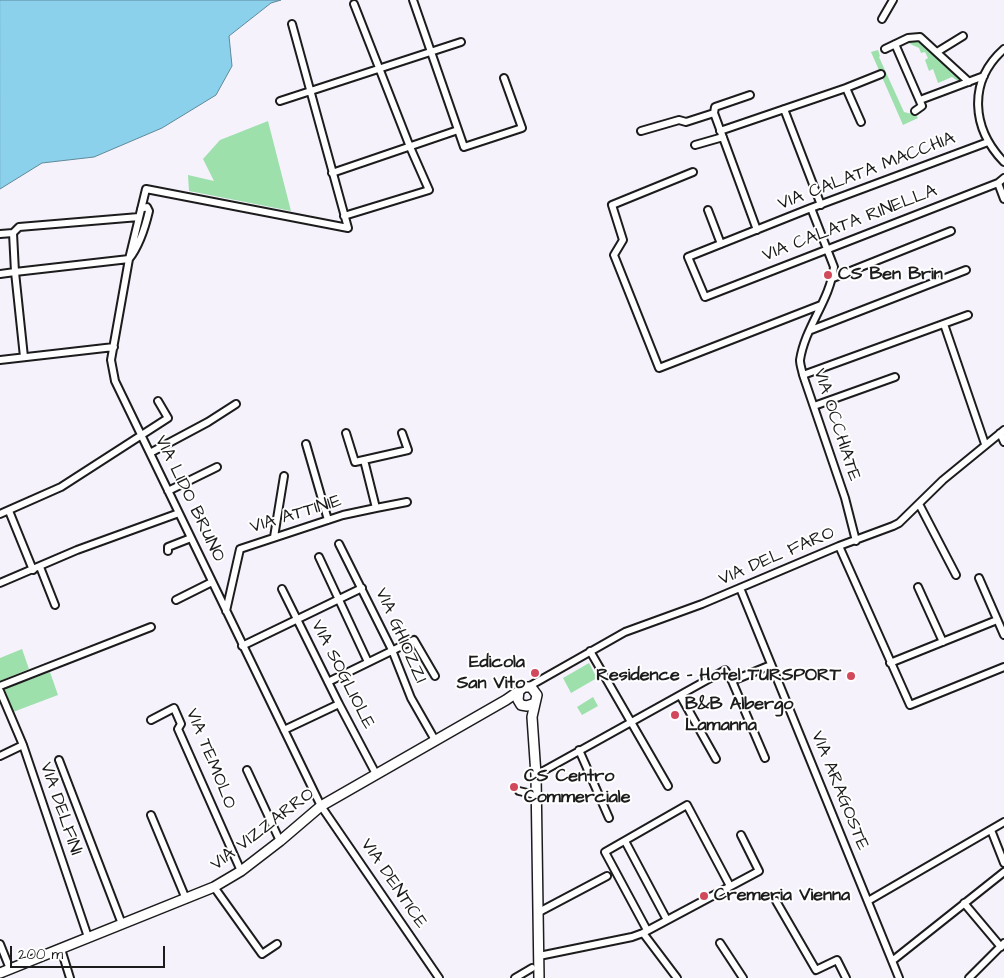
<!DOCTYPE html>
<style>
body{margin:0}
#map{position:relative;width:1004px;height:978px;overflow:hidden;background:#f6f2fc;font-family:"Architects Daughter",sans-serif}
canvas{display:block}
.scale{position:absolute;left:10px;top:946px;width:155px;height:22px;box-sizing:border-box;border:2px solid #1c1c1c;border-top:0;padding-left:6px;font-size:15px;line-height:18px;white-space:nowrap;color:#1c1c1c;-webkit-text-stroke:4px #fff;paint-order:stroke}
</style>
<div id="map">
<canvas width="1004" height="978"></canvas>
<div class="scale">200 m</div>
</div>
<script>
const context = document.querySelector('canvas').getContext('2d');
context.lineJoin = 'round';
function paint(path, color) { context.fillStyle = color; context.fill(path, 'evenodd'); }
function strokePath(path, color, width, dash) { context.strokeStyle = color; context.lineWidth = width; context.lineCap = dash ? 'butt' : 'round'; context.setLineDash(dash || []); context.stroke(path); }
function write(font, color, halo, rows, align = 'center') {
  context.font = font + ' "Architects Daughter",sans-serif'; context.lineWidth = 4; context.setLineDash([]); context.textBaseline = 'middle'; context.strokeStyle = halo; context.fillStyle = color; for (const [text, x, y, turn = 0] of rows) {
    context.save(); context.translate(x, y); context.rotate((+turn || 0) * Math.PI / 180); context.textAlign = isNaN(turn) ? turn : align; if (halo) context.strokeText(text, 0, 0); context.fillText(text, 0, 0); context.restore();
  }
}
paint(new Path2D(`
 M 914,40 L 919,40 L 964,79 L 958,81 L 952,77 L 938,83 L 933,69 L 929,71 L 925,60 L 928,58 L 925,52 L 921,53 L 919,48 L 908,43 Z
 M 878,50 L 880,56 L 879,57 L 904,112 L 916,115 L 918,118 L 903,125 L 871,52 Z
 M 268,121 L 291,211 L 189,191 L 188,175 L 214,181 L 203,159 L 220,140 Z
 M 22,649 L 29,669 L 0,681 L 0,658 Z
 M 589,663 L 597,678 L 571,693 L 563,678 Z
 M 50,672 L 58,695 L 13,712 L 5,689 Z
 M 593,697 L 598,706 L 582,715 L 577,707 Z`), '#9de0ac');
const water = new Path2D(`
 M 0,0 L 281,0 L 271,3 L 229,36 L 232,66 L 216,95 L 162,128 L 94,157 L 42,163 L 0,189 Z`);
paint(water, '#8bd1ec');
strokePath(water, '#5f8999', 1);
const street = new Path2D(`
 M 413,0 L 464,147 L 522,128 L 504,78
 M 882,19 L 893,0
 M 292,24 L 348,228 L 146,189 L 129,259 L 111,360 L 115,381 L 321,806 L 439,978
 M 895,44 L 922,106 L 915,111
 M 885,49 L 908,38 L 920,37 L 969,82
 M 1004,49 C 967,82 972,129 1004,162
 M 937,52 L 963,36
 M 846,88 L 861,122
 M 750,95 L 715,107 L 714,113 L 757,230
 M 920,100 L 984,76
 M 280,101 L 461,42
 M 784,109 L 821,205
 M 641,131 L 679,120 L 686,122 L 714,113
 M 720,131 L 846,88 L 881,74
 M 988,142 L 811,208 L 688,257 L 705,297 L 998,183 L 1004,178
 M 695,145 L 723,137
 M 693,172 L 612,205 L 623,240 L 614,255 L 659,368 L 821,305
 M 332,173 L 458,130
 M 998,183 L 1004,199
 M 811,208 L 834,267 C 830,300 805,327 800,360 C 800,365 802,370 803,375 L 845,498 L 856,541
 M 708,210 L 721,244
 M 344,216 L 429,190 L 410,147 L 354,4
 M 139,217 L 19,227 L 13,233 L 15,272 L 129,259 C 140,245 145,228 149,211 L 147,207 L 141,209
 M 0,234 L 13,233
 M 0,274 L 15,272 L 24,357
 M 833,278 L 951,231
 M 945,327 L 985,444
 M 811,330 L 966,270
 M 0,360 L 114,347
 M 803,375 L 968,315
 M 814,406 L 895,377
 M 346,433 L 355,462 L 408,450 L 402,433
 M 1000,433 L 1004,442
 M 306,444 L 328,520
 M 150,453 L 208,422 L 236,404
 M 168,491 L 217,467
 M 919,504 L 956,575
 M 376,508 L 407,502
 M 9,511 L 33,570
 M 0,514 L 61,487 L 168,418 L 158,401
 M 274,537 L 284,476
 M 339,544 L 392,650 L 411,698 L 435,740
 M 839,546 L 910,705 L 1004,667
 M 168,551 L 168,547 L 191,538
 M 319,557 L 368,662
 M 40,567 L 55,605
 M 979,578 L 1004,635
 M 0,583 L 77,550 L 179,513
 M 918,587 L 943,642
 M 740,588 L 899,978
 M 282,589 L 339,704 L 376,774
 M 176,600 L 212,582
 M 226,611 L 240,549 L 343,515 L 376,508 L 364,460
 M 242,646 L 362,588
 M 590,651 L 668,786
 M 890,663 L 997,620
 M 732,681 L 771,665
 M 328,682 L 414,640 L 435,676
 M 0,686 L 151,627
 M 528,687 L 625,632 L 702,604 L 839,546 L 893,526 L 899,523 L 943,480 L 1004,430
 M 0,691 L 23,745 L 88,937
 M 680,695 L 716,759
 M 151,720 L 174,708 L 181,724 L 178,729 L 241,871
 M 284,730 L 339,704
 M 579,750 L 609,818
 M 0,756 L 23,745
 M 59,760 L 122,924
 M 247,770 L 280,841
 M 536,775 L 725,670 L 732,681 L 765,758
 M 519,791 L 536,795
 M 151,815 L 186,899
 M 991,830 L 1004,863
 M 625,841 L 667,920
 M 214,887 L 262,954 L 277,944
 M 776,901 L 816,970 L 837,960 L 846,978
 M 868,901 L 1004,822
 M 964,903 L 1001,947
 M 539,912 L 607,876
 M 647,930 L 605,852 L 687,805 L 730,886
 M 643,933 L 759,871 L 741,835
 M 720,943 L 743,978
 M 0,944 L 10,969
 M 61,949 L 70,978
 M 539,956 L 632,937 L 643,933 L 677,978
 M 892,961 L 1004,872
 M 515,978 L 532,968
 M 969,978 L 1004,943`);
const secondary = new Path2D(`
 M 535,703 L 527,706 L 521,705 L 518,700 L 519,691 L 524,687 L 531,687 L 537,695 L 532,717 L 536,775 L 539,978
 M 0,973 L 214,887 L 241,871 L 280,841 L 321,806 L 506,700 L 519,691`);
strokePath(street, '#1c1c1c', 10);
strokePath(secondary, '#1c1c1c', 12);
strokePath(street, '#fff', 6);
strokePath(secondary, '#fff', 9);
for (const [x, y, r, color] of [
 [828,275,5,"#d1495b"],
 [535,673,5,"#d1495b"],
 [851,676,5,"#d1495b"],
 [675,715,5,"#d1495b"],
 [514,787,5,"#d1495b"],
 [704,896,5,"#d1495b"]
]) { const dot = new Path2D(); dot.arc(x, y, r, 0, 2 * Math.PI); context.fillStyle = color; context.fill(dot); strokePath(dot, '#fff', 2); }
write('18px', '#1c1c1c', '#fff', [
 ["VIA CALATA MACCHIA",867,172,-21],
 ["VIA CALATA RINELLA",850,224,-21],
 ["VIA OCCHIATE",836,425,72],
 ["VIA LIDO BRUNO",189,499,64],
 ["VIA ATTINIE",296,515,-17],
 ["VIA DEL FARO",777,557,-23],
 ["VIA GHIOZZI",400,636,66],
 ["VIA SOGLIOLE",342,675,63],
 ["VIA TEMOLO",210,759,68],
 ["VIA ARAGOSTE",839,791,68],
 ["VIA DELFINI",60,809,71],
 ["VIA VIZZARRO",263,830,-37],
 ["VIA DENTICE",393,884,56]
]);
write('bold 18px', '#1c1c1c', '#fff', [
 ["CS Ben Brin",838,275],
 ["Edicola",525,663,"right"],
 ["San Vito",525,684,"right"],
 ["Residence - Hotel TURSPORT",841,676,"right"],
 ["B&B Albergo",685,705],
 ["Lamanna",685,726],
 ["CS Centro",524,777],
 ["Commerciale",524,798],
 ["Cremeria Vienna",714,896]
], 'left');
</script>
